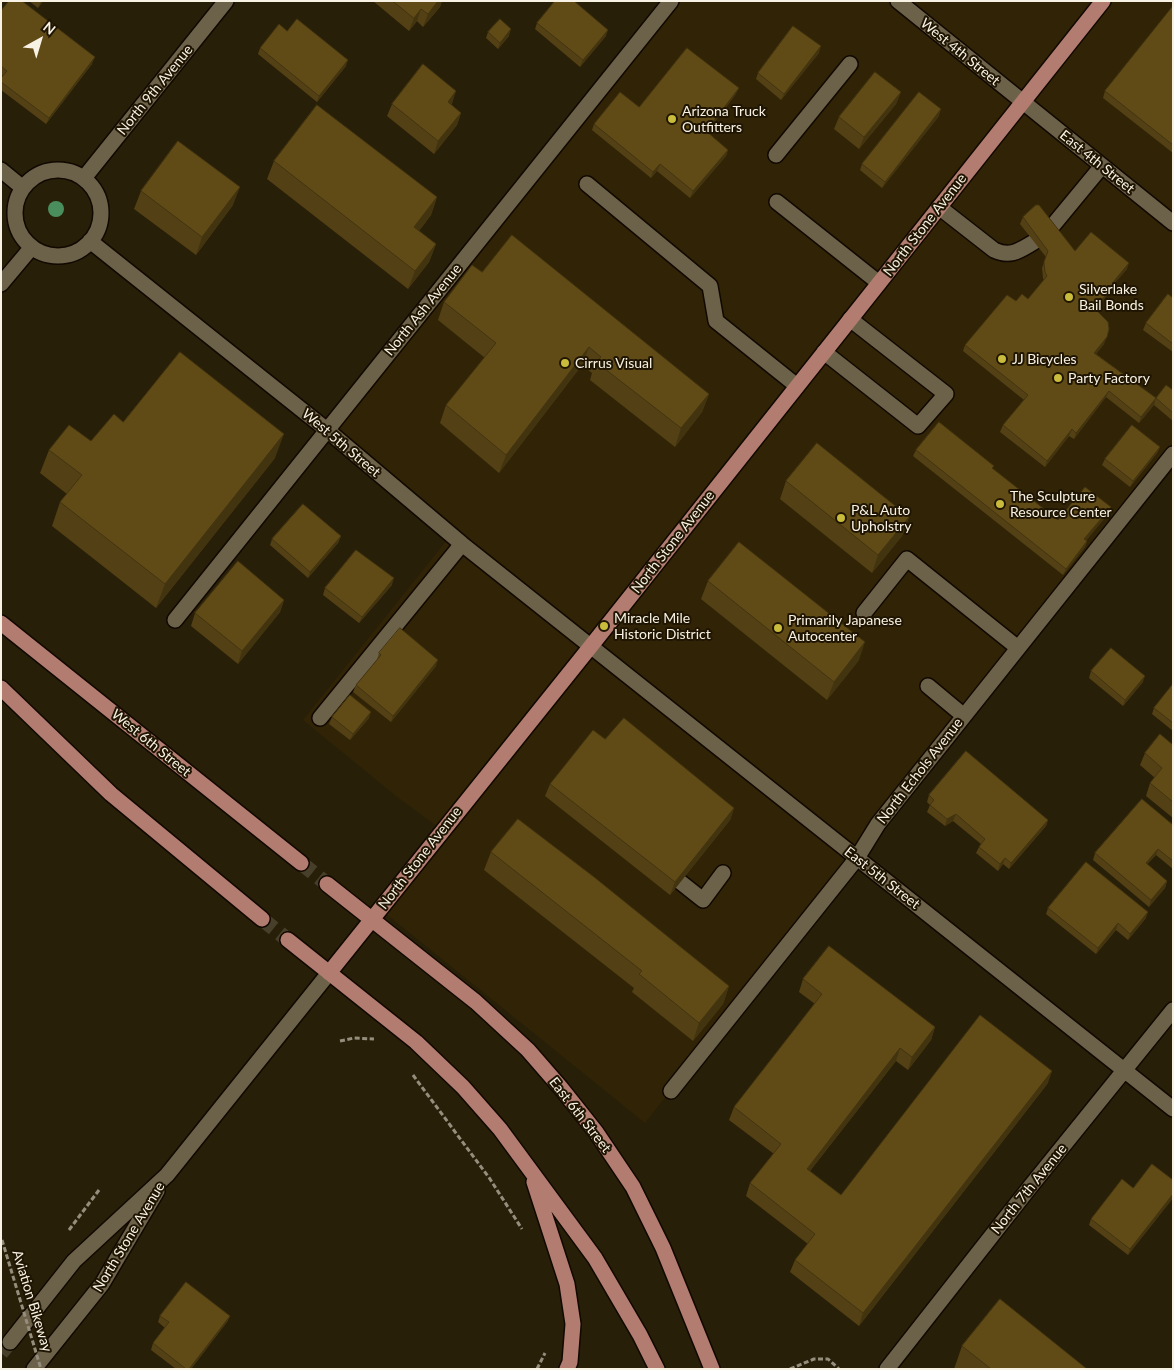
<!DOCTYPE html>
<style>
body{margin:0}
#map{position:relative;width:1174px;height:1370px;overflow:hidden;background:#281f09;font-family:Lato,sans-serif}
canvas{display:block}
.frame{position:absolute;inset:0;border:2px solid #f8f2e4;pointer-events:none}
.north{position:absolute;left:15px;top:15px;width:50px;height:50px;-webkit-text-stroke:4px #1f1502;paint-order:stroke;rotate:39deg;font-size:14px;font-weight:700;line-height:20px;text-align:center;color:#f8f2e4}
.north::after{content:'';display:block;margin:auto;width:18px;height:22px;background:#f8f2e4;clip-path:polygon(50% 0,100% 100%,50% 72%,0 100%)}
</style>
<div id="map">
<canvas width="1174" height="1370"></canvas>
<div class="frame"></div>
<div class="north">N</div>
</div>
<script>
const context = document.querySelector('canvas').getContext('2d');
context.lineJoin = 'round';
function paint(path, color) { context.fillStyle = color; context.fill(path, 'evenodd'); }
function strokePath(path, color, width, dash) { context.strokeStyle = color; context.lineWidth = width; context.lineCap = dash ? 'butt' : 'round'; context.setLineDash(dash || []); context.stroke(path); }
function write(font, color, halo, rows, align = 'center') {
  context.font = font + ' Lato,sans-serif'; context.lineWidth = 4; context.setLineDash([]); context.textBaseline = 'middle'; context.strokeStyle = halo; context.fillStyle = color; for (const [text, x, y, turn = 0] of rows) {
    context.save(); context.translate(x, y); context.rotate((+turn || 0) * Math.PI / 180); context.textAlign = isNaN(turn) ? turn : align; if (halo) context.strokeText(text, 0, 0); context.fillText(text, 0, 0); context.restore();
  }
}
paint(new Path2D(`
 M 671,1 L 1173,1 L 1173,454 L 645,1123 L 380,909 L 442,830 L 396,796 L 303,720 L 451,535 L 327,430 Z`), '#312406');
strokePath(new Path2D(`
 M 1,1353 L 10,1342`), '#473f2a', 15, [15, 8]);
strokePath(new Path2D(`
 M 301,863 L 327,884
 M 262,919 L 288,940`), '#473f2a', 15, [15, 8]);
const minor = new Path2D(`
 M 898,1 L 1173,223
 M 776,155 L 850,64
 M 1,170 L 23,188
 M15 213a43 43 0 1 1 86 0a43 43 0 1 1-86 0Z
 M 84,178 L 226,1
 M 587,184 L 710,286 L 716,321 L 797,386
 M 777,202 L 879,283
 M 939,207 L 994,250 C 1011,258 1020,250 1034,242
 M 1050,229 L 1102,166
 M 90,241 L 327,430 L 462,544 L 1173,1109
 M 1,284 L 32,247
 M 824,352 L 918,426 L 946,394 L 850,319
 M 864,613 L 907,559 L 1018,648
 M 175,620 L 671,1
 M 928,686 L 964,716
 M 320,718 L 462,544
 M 664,869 L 703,900 L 723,873
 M 671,1091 L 857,858 L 878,824 L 1173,454
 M 10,1342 L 74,1261 L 167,1175 L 329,973
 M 34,1369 L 102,1284 L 157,1191
 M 887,1369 L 1030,1187 L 1173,1010`);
const major = new Path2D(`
 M 1,623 L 301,863
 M 1,688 L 111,794 L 262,919
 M 327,884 L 476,1002 L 528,1050 L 561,1088 L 596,1132 L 633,1187 L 663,1248 L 712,1369
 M 288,940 L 416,1042 L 463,1087 L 500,1129 L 595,1258 L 640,1335 L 657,1369
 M 329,973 L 591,646 L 1103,1
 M 534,1182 L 567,1284 L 573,1324 L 570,1362 L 567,1369`);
strokePath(minor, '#110800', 18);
strokePath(major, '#110800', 18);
strokePath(new Path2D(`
 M 340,1041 L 354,1038 L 374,1039
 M 413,1075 L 490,1179 L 522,1229
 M 69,1230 L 99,1190
 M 537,1369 L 545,1353
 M 790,1369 L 814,1359 L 828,1359 L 839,1369`), '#968e7d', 3, [5, 2.5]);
strokePath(minor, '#6c6149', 15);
strokePath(major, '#b27c71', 15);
strokePath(new Path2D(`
 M 2,1240 L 41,1369`), '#968e7d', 3, [5, 2.5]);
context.fillStyle = '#4b8e5e';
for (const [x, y] of [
 [56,209]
]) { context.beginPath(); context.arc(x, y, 8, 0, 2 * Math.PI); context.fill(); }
paint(new Path2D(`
 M 29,1 L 43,1 L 38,8 Z
 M 373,1 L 442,1 L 440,7 L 423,27 L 417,21 L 409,31 Z
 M 1173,6 L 1173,153 L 1103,98 L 1105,91 Z
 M 1,11 L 92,64 L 46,124 L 1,90 L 1,78 L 3,76 L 1,74 Z
 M 537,23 L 606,36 L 580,67 L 535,29 Z
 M 287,31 L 346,66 L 317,102 L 258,54 L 260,48 Z
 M 488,32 L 509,36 L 498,49 L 486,38 Z
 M 819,53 L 781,100 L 756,79 L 758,73 Z
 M 901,92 L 896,104 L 859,149 L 834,129 L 839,117 Z
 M 736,94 L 707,132 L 728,150 L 726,156 L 690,198 L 657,171 L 651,178 L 592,130 L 594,124 L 639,107 Z
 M 392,104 L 452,104 L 451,104 L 461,113 L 457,125 L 434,154 L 387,116 Z
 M 939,116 L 882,188 L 860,170 L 862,164 Z
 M 274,161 L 437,197 L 431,215 L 419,231 L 436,244 L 429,262 L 408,289 L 267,179 Z
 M 141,191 L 233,205 L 196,255 L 134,209 Z
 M 1023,217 L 1075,251 L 1127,269 L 1112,286 L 1110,291 L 1096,310 L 1104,344 L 1096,354 L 1156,398 L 1173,390 L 1173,421 L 1154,405 L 1139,423 L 1106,397 L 1074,439 L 1069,436 L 1045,467 L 1000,432 L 1003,425 L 1024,400 L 963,351 L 965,345 L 1016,301 L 1028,299 L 1044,280 L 1043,278 L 1042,268 L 1046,257 L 1020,224 Z
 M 482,272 L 709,394 L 702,412 L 675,447 L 590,380 L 592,373 L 582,365 L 499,473 L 440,423 L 446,405 L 485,358 L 438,320 L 444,302 Z
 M 1173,298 L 1173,352 L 1143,330 L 1146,323 Z
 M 123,422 L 275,458 L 156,608 L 52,526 L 60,502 L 67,494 L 40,473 L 49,450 L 91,441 Z
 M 1160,447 L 1157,453 L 1130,487 L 1102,465 L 1105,459 Z
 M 916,450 L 1058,520 L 1108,514 L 1086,540 L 1087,541 L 1085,547 L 1063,575 L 913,456 Z
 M 786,481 L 909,517 L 902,536 L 872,573 L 780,499 Z
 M 341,536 L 338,543 L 308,578 L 270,545 L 272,539 Z
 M 708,581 L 859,660 L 827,700 L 701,599 Z
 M 392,585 L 359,623 L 323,595 L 325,588 Z
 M 284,600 L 280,612 L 238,664 L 191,626 L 195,613 Z
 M 379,653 L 436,666 L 391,722 L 353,692 L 356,685 L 377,660 Z
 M 1091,671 L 1143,682 L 1123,706 L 1089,678 Z
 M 1173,684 L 1173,731 L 1152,714 L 1154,708 Z
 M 332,717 L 369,718 L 350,740 L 329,724 Z
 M 605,739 L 734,808 L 730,820 L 670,895 L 545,796 L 550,784 Z
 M 1173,745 L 1173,818 L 1146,796 L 1150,783 L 1155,778 L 1140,765 L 1145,753 Z
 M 929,795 L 1048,820 L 1046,826 L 1009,869 L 1003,864 L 998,871 L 976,853 L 979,847 L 981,844 L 953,821 L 945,826 L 927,812 L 930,805 L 927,802 Z
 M 1173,825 L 1173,869 L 1156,855 L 1147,864 L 1167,881 L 1165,888 L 1149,907 L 1093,860 L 1095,853 Z
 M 491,852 L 729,986 L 723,1004 L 693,1041 L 632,992 L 634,988 L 484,870 Z
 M 1048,908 L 1146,918 L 1128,940 L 1116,930 L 1096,954 L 1046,914 Z
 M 803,979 L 935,1027 L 931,1040 L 908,1070 L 896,1061 L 810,1171 L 841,1195 L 1048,1083 L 859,1326 L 790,1272 L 795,1260 L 808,1244 L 746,1196 L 750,1183 L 774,1154 L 729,1120 L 734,1107 L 815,1004 L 799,992 Z
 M 1173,1180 L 1173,1198 L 1128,1255 L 1089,1225 L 1091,1219 L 1133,1188 Z
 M 160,1316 L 230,1316 L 227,1322 L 191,1369 L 176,1369 L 151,1350 L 153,1343 L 165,1328 L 158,1322 Z
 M 962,1346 L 1087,1369 L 954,1369 Z`), '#534014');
paint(new Path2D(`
 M 41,1 L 43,1 L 38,8 Z
 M 438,1 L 442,1 L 440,7 L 423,27 L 428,14 Z
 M 421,9 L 417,21 L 409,31 L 414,18 Z
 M 511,29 L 509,36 L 498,49 L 500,43 Z
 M 608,30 L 606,36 L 580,67 L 583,60 Z
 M 821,46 L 819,53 L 781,100 L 784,94 Z
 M 95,57 L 92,64 L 46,124 L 49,118 Z
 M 348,60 L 346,66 L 317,102 L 319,96 Z
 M 739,88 L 736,94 L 703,137 L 706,131 Z
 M 456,91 L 452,104 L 443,114 L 448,102 Z
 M 901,92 L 896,104 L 859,149 L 864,137 Z
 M 941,109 L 939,116 L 882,188 L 885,182 Z
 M 461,113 L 457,125 L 434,154 L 438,141 Z
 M 728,150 L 726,156 L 690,198 L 693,191 Z
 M 660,164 L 657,171 L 651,178 L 653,172 Z
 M 240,187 L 233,205 L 196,255 L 202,237 Z
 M 437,197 L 431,215 L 408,245 L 414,227 Z
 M 436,244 L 429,262 L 408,289 L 415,271 Z
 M 1129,263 L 1127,269 L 1112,286 L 1110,291 L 1093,315 L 1095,309 L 1114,281 Z
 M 1107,337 L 1104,344 L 1092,359 L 1094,353 Z
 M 589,347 L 582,365 L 499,473 L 506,455 Z
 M 1109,391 L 1106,397 L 1074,439 L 1076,433 Z
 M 709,394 L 702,412 L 675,447 L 681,428 Z
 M 1156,398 L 1154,405 L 1139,423 L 1141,417 Z
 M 1072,429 L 1069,436 L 1045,467 L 1047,461 Z
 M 284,434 L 275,458 L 156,608 L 165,584 Z
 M 1160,447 L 1157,453 L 1130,487 L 1133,481 Z
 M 1111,507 L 1108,514 L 1082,546 L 1084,539 Z
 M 909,517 L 902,536 L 872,573 L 878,555 Z
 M 341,536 L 338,543 L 308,578 L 310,572 Z
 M 1087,541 L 1085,547 L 1063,575 L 1066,569 Z
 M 394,578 L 392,585 L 359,623 L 362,617 Z
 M 284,600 L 280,612 L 238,664 L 242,651 Z
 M 865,642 L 859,660 L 827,700 L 834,682 Z
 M 438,660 L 436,666 L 391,722 L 393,716 Z
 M 1145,676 L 1143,682 L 1123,706 L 1125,700 Z
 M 371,712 L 369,718 L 350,740 L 353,734 Z
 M 734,808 L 730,820 L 670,895 L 675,882 Z
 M 956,814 L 953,821 L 945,826 L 947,819 Z
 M 1048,820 L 1046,826 L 1009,869 L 1011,863 Z
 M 1158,849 L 1156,855 L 1143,869 L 1146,863 Z
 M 1005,858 L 1003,864 L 998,871 L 1000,864 Z
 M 1167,881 L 1165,888 L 1149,907 L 1151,900 Z
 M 1148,912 L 1146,918 L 1128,940 L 1130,934 Z
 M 1118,923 L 1116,930 L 1096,954 L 1098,948 Z
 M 729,986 L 723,1004 L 693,1041 L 699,1023 Z
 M 935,1027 L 931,1040 L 908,1070 L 912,1057 Z
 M 900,1048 L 896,1061 L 802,1181 L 807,1169 Z
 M 1052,1071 L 1048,1083 L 859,1326 L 863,1313 Z
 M 1173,1194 L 1173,1198 L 1128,1255 L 1130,1249 Z
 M 230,1316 L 227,1322 L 191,1369 L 189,1369 Z`), '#433410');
const building = new Path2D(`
 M 9,1 L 22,1 L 95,57 L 49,118 L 1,82 L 1,78 L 7,71 L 1,66 L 1,11 Z
 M 393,1 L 438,1 L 428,14 L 421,9 L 414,18 Z
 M 555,1 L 574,1 L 608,30 L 583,60 L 537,23 Z
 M 1173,6 L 1173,145 L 1105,91 Z
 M 297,19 L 348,60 L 319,96 L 260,48 L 279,24 L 287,31 Z
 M 500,19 L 511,29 L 500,43 L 488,32 Z
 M 793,26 L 821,46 L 784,94 L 758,73 Z
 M 687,48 L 739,88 L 706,131 L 728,150 L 693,191 L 660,164 L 653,172 L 594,124 L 620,92 L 639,107 Z
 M 423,64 L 456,91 L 448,102 L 461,113 L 438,141 L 392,104 Z
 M 875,72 L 901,92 L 864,137 L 839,117 Z
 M 919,92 L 941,109 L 885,182 L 862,164 Z
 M 317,105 L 437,197 L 414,227 L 436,244 L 415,271 L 274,161 Z
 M 178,141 L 240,187 L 202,237 L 141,191 Z
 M 1036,205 L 1039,205 L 1075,251 L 1091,232 L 1129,263 L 1114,281 L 1113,285 L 1095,309 L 1108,322 L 1109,329 L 1107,337 L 1094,353 L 1156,398 L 1166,385 L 1173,390 L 1173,413 L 1156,398 L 1141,417 L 1109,391 L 1076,433 L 1072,429 L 1047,461 L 1003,425 L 1028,395 L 965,345 L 1007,295 L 1016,301 L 1022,294 L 1028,299 L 1047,276 L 1045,272 L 1044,262 L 1048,251 L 1023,217 Z
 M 512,235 L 709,394 L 681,428 L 596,362 L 601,357 L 589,347 L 506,455 L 446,405 L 496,343 L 444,302 L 472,265 L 482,272 Z
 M 1168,294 L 1173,298 L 1173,344 L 1146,323 Z
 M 180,352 L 284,434 L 165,584 L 60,502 L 82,475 L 49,450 L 69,425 L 91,441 L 114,414 L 123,422 Z
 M 939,422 L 994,466 L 992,468 L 1058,520 L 1085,487 L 1111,507 L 1084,539 L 1087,541 L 1066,569 L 916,450 Z
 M 1132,425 L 1160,447 L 1133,481 L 1105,459 Z
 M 817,443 L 909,517 L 878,555 L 786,481 Z
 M 303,504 L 341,536 L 310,572 L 272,539 Z
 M 739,542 L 865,642 L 834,682 L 708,581 Z
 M 356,550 L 394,578 L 362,617 L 325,588 Z
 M 238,561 L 284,600 L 242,651 L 195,613 Z
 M 400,628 L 438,660 L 393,716 L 356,685 L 381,655 L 379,653 Z
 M 1111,648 L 1145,676 L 1125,700 L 1091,671 Z
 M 1173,684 L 1173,723 L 1154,708 Z
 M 350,695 L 371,712 L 353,734 L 332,717 Z
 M 624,718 L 734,808 L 675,882 L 550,784 L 593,730 L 605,739 Z
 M 1160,734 L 1173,745 L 1173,802 L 1150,783 L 1162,768 L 1145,753 Z
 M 966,751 L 1048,820 L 1011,863 L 1005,858 L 1000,864 L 979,847 L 985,839 L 956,814 L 947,819 L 930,805 L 934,800 L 929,795 Z
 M 1142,799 L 1173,825 L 1173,861 L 1158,849 L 1146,863 L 1167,881 L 1151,900 L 1095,853 Z
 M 518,819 L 594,877 L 729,986 L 699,1023 L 639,974 L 642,971 L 491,852 Z
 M 1086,862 L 1148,912 L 1130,934 L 1118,923 L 1098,948 L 1048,908 Z
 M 829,946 L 935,1027 L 912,1057 L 900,1048 L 807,1169 L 841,1195 L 980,1015 L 1052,1071 L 863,1313 L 795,1260 L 815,1234 L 750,1183 L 781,1144 L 734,1107 L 822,994 L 803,979 Z
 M 1152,1164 L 1173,1180 L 1173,1194 L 1130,1249 L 1091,1219 L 1122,1179 L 1133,1188 Z
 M 186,1282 L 230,1316 L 189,1369 L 186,1369 L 153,1343 L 169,1322 L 160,1316 Z
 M 1000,1299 L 1087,1369 L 991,1369 L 962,1346 Z`);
paint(building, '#604b17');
strokePath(building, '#433410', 1);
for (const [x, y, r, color] of [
 [672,119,5,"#c9bb3b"],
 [1069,297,5,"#c9bb3b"],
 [1002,359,5,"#c9bb3b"],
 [565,363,5,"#c9bb3b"],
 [1058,378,5,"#c9bb3b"],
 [1000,504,5,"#c9bb3b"],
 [841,518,5,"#c9bb3b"],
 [604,626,5,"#c9bb3b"],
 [778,628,5,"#c9bb3b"]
]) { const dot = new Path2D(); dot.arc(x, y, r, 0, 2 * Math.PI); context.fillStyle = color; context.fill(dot); strokePath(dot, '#1f1502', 2); }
write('14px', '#f8f2e4', '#1f1502', [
 ["West 4th Street",960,52,39],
 ["North 9th Avenue",155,90,-51],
 ["East 4th Street",1097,162,39],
 ["North Stone Avenue",925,225,-52],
 ["North Ash Avenue",423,310,-51],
 ["West 5th Street",341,443,40],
 ["North Stone Avenue",673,542,-52],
 ["West 6th Street",151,743,39],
 ["North Echols Avenue",920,771,-52],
 ["North Stone Avenue",420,858,-52],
 ["East 5th Street",882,878,38],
 ["East 6th Street",580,1115,52],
 ["North 7th Avenue",1029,1189,-51],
 ["North Stone Avenue",129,1237,-59],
 ["Aviation Bikeway",32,1301,73]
]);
write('14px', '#f8f2e4', '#1f1502', [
 ["Arizona Truck",682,111],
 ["Outfitters",682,127],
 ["Silverlake",1079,289],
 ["Bail Bonds",1079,305],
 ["JJ Bicycles",1012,359],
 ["Cirrus Visual",575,363],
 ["Party Factory",1068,378],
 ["The Sculpture",1010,496],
 ["Resource Center",1010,512],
 ["P&L Auto",851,510],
 ["Upholstry",851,526],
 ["Miracle Mile",614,618],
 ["Historic District",614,634],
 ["Primarily Japanese",788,620],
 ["Autocenter",788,636]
], 'left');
</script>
